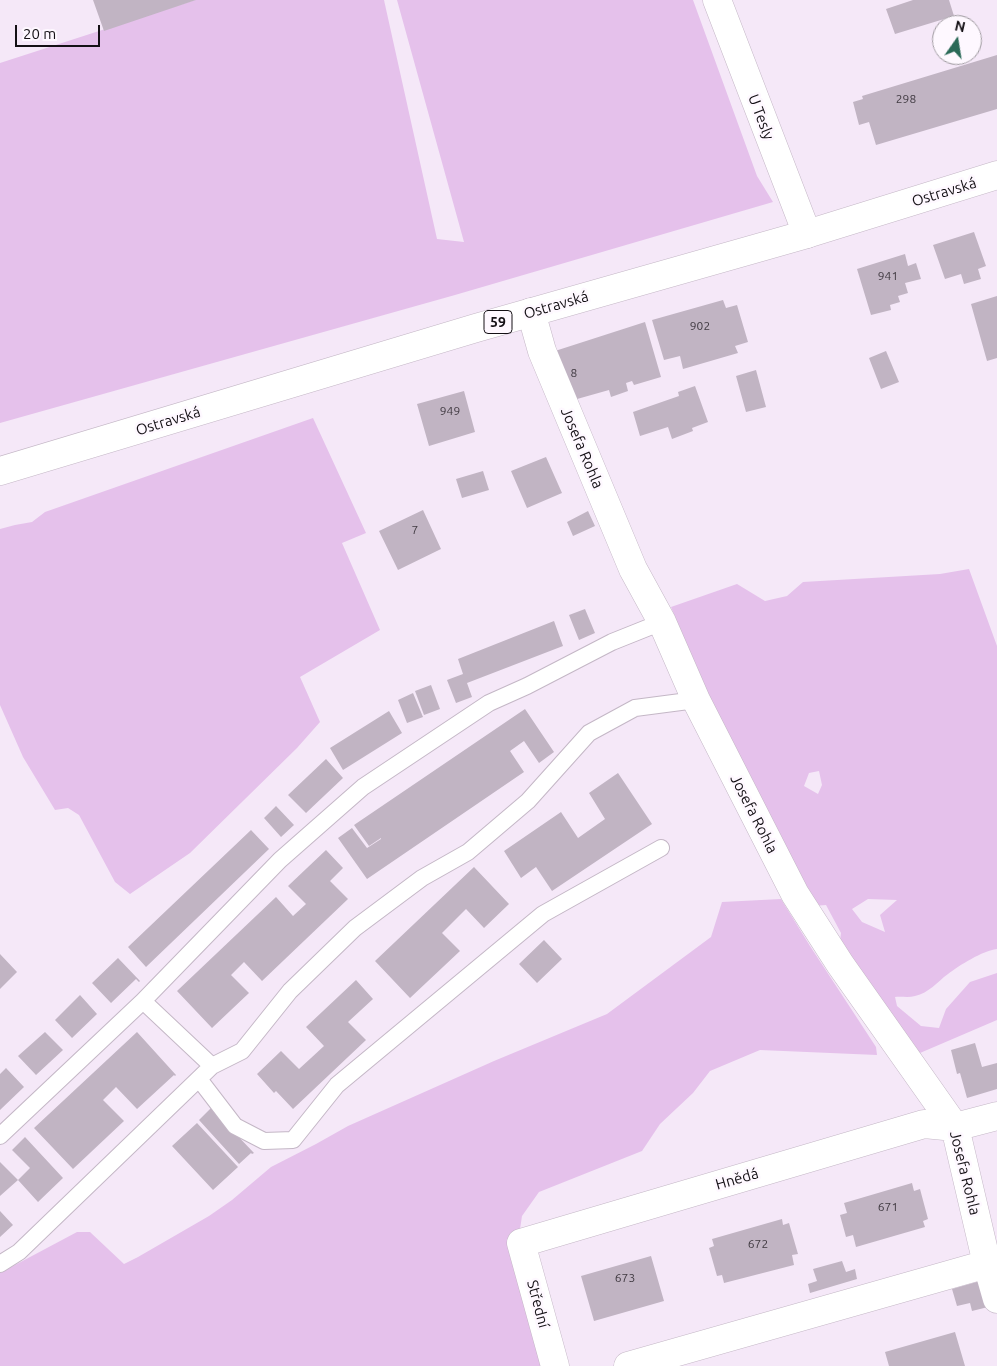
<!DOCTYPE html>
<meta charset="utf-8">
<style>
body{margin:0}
#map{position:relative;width:997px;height:1366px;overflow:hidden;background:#f5e8f8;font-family:Ubuntu,sans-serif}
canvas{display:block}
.north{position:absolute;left:932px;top:15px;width:50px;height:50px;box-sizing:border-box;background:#fef8ff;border:1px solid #a09ba1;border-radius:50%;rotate:13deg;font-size:14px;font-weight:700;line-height:20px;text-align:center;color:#141015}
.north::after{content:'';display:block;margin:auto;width:18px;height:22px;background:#2a6957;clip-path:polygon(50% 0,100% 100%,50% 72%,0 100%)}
.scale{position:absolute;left:15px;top:25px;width:85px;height:22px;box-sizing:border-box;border:2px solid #141015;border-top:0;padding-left:6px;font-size:15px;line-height:18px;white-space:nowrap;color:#141015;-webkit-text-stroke:4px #fef8ff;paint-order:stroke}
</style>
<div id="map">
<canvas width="997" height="1366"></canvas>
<div class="north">N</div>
<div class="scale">20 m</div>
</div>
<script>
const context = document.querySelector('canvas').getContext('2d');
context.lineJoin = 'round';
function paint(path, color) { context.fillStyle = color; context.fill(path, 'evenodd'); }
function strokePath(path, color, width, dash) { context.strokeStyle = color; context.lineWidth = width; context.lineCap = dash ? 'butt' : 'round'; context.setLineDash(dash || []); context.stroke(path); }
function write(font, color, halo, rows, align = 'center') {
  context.font = font + ' Ubuntu,sans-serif'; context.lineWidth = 5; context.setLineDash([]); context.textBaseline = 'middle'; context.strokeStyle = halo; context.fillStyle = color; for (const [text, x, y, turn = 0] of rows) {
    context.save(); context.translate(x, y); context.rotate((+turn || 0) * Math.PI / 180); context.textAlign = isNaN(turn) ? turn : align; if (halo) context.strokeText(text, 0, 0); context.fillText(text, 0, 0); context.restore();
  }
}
paint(new Path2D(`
 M 195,0 L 384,0 L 437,239 L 464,242 L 397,0 L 693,0 L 757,176 L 773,202 L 455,295 L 0,423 L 0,63 Z
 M 313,418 L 366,533 L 342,543 L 380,630 L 300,677 L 320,722 L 297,748 L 190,853 L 130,894 L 115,882 L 79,815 L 68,808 L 55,810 L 23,757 L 0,705 L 0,529 L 15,525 L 32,522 L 45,512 Z
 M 969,569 L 997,646 L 997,949 C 982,951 960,965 948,974 C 937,982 929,993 915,996 C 908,998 901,996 895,997 L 897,1006 L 921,1026 L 939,1028 L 946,1009 L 970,982 L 997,973 L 997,1020 L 920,1053 L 893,1025 L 839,949 L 841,933 L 826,905 L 813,906 L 713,712 L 671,607 L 737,584 L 765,601 L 787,596 L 803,582 L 940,574 ZM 819,771 L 822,785 L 818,794 L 804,786 L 809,773 ZM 868,899 L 897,900 L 880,915 L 885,932 L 862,922 L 852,909 Z
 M 781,899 L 810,946 L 876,1047 L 877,1055 L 760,1050 L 710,1071 L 693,1093 L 660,1124 L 642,1151 L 539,1192 L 522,1216 L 519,1236 L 541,1366 L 0,1366 L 0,1273 L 77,1232 L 90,1232 L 124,1264 L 138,1257 L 209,1216 L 232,1200 L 271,1167 L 316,1144 L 348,1126 L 494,1061 L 607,1014 L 711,937 L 722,902 Z`), '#e5c1eb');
paint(new Path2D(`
 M 93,0 L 196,0 L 104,31 Z
 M 913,0 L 949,0 L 954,16 L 895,34 L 886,9 Z
 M 997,55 L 997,109 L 876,145 L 869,122 L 859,125 L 853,102 L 863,99 L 862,96 Z
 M 974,232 L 986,266 L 978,269 L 981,279 L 964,284 L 961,274 L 945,279 L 933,245 Z
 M 905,254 L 908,266 L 916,263 L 921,279 L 905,283 L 908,293 L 898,296 L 900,302 L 890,305 L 891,310 L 871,315 L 857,269 Z
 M 997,296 L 997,358 L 987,361 L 971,304 Z
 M 723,300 L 726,308 L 737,305 L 748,342 L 735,346 L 738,353 L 683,369 L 680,356 L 664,360 L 652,320 Z
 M 645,322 L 661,377 L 634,385 L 632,381 L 626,383 L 628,391 L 611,397 L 609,390 L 570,401 L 555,351 Z
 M 886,351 L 899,382 L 881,389 L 869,358 Z
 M 756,370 L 766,407 L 746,412 L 736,376 Z
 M 695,386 L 708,422 L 692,428 L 693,431 L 672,439 L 668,427 L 640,436 L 633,412 L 679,396 L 678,392 Z
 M 464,391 L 475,432 L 429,446 L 417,404 Z
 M 546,457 L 562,493 L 527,508 L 511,471 Z
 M 483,471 L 489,490 L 462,498 L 456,479 Z
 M 423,510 L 441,549 L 398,570 L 379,531 Z
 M 588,511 L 595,526 L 573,536 L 567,522 Z
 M 585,609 L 595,633 L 579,640 L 569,615 Z
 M 554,621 L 563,646 L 467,683 L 472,697 L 456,703 L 447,680 L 463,674 L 458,659 Z
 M 431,685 L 440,709 L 424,715 L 415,691 Z
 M 413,693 L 423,717 L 407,723 L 398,700 Z
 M 525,709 L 554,752 L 539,763 L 524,741 L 510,751 L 524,772 L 367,879 L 338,838 L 352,828 L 367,848 L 381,839 L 381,838 L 369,846 L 354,825 Z
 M 389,711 L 402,733 L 343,770 L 330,748 Z
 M 326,759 L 343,778 L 306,813 L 288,795 Z
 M 618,773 L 652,824 L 552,891 L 536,867 L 521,878 L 504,851 L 561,812 L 578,838 L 605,819 L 589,793 Z
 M 276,806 L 294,825 L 281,837 L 264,818 Z
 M 251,830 L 269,849 L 146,967 L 128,947 Z
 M 326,850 L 343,868 L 330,881 L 348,899 L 262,981 L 244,962 L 231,975 L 249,993 L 212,1028 L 177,991 L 276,897 L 293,916 L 306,904 L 288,886 Z
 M 474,867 L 509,904 L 484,928 L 466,909 L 442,933 L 460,951 L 410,998 L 375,961 Z
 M 544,940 L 562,959 L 537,983 L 519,964 Z
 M 0,954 L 17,972 L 0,989 Z
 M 118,958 L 140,981 L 139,982 L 136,979 L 111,1003 L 92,983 Z
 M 356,980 L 373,999 L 348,1022 L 366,1040 L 293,1109 L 276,1091 L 274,1093 L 257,1074 L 281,1051 L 299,1069 L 311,1058 L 324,1046 L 306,1027 Z
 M 80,995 L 97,1014 L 72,1038 L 55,1020 Z
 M 45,1032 L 63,1050 L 36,1075 L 18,1056 Z
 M 137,1032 L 176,1075 L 175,1076 L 174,1075 L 137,1109 L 116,1087 L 103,1100 L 124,1121 L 73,1169 L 34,1128 Z
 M 975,1043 L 982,1067 L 997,1063 L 997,1089 L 967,1098 L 960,1073 L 957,1074 L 951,1050 Z
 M 6,1068 L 24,1087 L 0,1110 L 0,1074 Z
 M 211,1108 L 254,1153 L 252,1154 L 251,1153 L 239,1164 L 199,1120 Z
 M 197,1123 L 238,1167 L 213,1190 L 172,1146 Z
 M 25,1137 L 63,1178 L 38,1202 L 18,1180 L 30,1168 L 12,1150 Z
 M 0,1162 L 18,1180 L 0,1196 Z
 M 912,1183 L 914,1191 L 920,1189 L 928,1219 L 923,1221 L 925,1227 L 856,1247 L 853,1235 L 846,1237 L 840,1215 L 847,1213 L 844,1203 Z
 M 0,1211 L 13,1225 L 0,1237 Z
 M 782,1219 L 783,1225 L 789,1223 L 798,1254 L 792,1255 L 794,1265 L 724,1283 L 722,1275 L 717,1276 L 709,1248 L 714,1246 L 712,1239 Z
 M 651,1256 L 664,1301 L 594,1321 L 581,1276 Z
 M 842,1261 L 846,1272 L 855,1269 L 857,1279 L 810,1293 L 808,1284 L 817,1281 L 813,1269 Z
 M 980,1281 L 988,1307 L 972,1311 L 970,1303 L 957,1306 L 952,1289 Z
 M 955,1332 L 965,1366 L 889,1366 L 885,1352 Z`), '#c1b4c3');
const service = new Path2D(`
 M 143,1001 L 212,1066
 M 199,1079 L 235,1126 L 264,1141 L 293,1140 L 337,1085 L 543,914 L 661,848
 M 0,1136 L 143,1001 L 280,860 L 363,787 L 489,703 L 527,686 L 612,642 L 662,622
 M 0,1264 L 19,1252 L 212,1066 L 242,1051 L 290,991 L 355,928 L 422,878 L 468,852 L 528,801 L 589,733 L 635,708 L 696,700`);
const minor = new Path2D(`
 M 717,0 L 807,234
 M 531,312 L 542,351 L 633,569 L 662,622 L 696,700 L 795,894 L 840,964 L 955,1127 L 987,1264 L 997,1299
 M 555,1366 L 521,1243 L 924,1124 L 955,1127 L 997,1116
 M 628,1366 L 987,1264`);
const primary = new Path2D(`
 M 0,471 L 476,328 L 807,234 L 997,175`);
strokePath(service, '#c4b7c6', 18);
strokePath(minor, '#c4b7c6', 29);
strokePath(primary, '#c4b7c6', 29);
strokePath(service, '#fff', 16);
strokePath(minor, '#fff', 28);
strokePath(primary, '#fff', 28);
write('12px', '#3f3940', null, [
 ["298",906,99],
 ["941",888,276],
 ["902",700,326],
 ["8",574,373],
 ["949",450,411],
 ["7",415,530],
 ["671",888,1207],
 ["672",758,1244],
 ["673",625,1278]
]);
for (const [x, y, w] of [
 [498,322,28]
]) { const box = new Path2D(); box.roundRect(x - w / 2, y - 11.5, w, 23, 4); context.fillStyle = '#fef8ff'; context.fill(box); strokePath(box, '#141015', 1); }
write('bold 14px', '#141015', null, [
 ["59",498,322]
]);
write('15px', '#141015', '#fef8ff', [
 ["U Tesly",761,117,69],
 ["Ostravská",944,192,-17],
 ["Ostravská",556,305,-16],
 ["Ostravská",168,421,-17],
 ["Josefa Rohla",582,448,67],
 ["Josefa Rohla",754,814,63],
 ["Josefa Rohla",965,1173,76],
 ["Hnědá",737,1179,-16],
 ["Střední",538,1304,75]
]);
</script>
